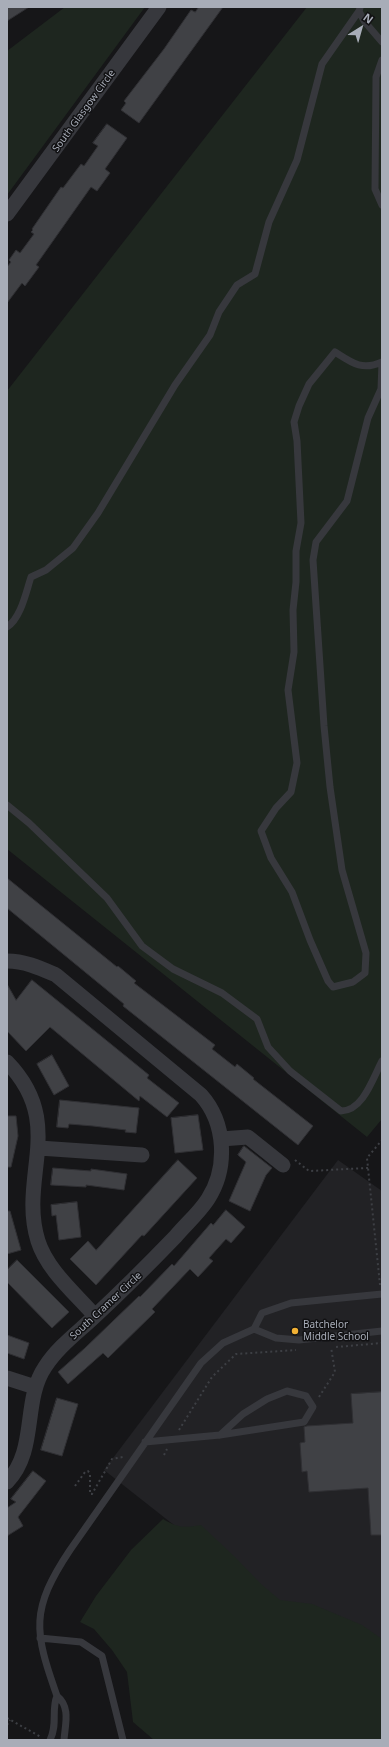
<!DOCTYPE html>
<style>
body{margin:0}
#map{position:relative;width:389px;height:1747px;overflow:hidden;background:#161618;font-family:"Noto Sans",sans-serif}
canvas{display:block}
.frame{position:absolute;inset:0;border:8px solid #a8adb8;pointer-events:none}
.north{position:absolute;left:341px;top:8px;width:40px;height:40px;-webkit-text-stroke:3px #111113;paint-order:stroke;rotate:37deg;font-size:11px;font-weight:700;line-height:16px;text-align:center;color:#a8adb8}
.north::after{content:'';display:block;margin:auto;width:14px;height:18px;background:#a8adb8;clip-path:polygon(50% 0,100% 100%,50% 72%,0 100%)}
</style>
<div id="map">
<canvas width="389" height="1747"></canvas>
<div class="frame"></div>
<div class="north">N</div>
</div>
<script>
const context = document.querySelector('canvas').getContext('2d');
context.lineJoin = 'round';
function paint(path, color) { context.fillStyle = color; context.fill(path, 'evenodd'); }
function strokePath(path, color, width, dash) { context.strokeStyle = color; context.lineWidth = width; context.lineCap = dash ? 'butt' : 'round'; context.setLineDash(dash || []); context.stroke(path); }
function write(font, color, halo, rows, align = 'center') {
  context.font = font + ' "Noto Sans",sans-serif'; context.lineWidth = 3; context.setLineDash([]); context.textBaseline = 'middle'; context.strokeStyle = halo; context.fillStyle = color; for (const [text, x, y, turn = 0] of rows) {
    context.save(); context.translate(x, y); context.rotate((+turn || 0) * Math.PI / 180); context.textAlign = isNaN(turn) ? turn : align; if (halo) context.strokeText(text, 0, 0); context.fillText(text, 0, 0); context.restore();
  }
}
paint(new Path2D(`
 M 338,1160 L 382,1191 L 382,1689 L 104,1470 Z`), '#222225');
paint(new Path2D(`
 M 65,7 L 145,7 L 7,195 L 7,51 Z
 M 307,7 L 382,7 L 382,1119 L 367,1137 L 7,849 L 7,391 Z
 M 163,1519 C 178,1528 184,1528 201,1525 L 235,1557 L 261,1584 L 280,1600 L 312,1604 L 362,1625 L 382,1639 L 382,1740 L 154,1740 L 133,1722 L 127,1672 L 112,1650 L 94,1629 L 80,1622 L 96,1596 L 131,1550 Z`), '#1e261f');
const building = new Path2D(`
 M 7,7 L 29,7 L 7,21 Z
 M 199,7 L 223,7 L 139,123 L 121,110 L 126,103 L 124,101 L 164,49 L 191,10 L 195,12 Z
 M 107,124 L 127,138 L 105,169 L 110,173 L 97,191 L 91,187 L 36,265 L 39,267 L 25,286 L 22,283 L 7,303 L 7,267 L 11,262 L 9,260 L 16,250 L 20,253 L 34,234 L 31,232 L 33,230 L 32,229 L 61,187 L 63,188 L 81,164 L 84,166 L 98,146 L 93,143 Z
 M 7,878 L 117,967 L 118,966 L 136,981 L 134,983 L 215,1045 L 212,1049 L 235,1067 L 237,1064 L 254,1078 L 253,1079 L 313,1126 L 298,1145 L 123,1006 L 124,1004 L 7,908 Z
 M 32,980 L 149,1075 L 147,1078 L 179,1103 L 167,1117 L 140,1096 L 139,1101 L 50,1027 L 26,1051 L 7,1031 L 7,984 L 16,1000 Z
 M 52,1055 L 69,1086 L 54,1095 L 37,1064 Z
 M 60,1100 L 139,1108 L 136,1133 L 125,1132 L 126,1130 L 93,1126 L 69,1124 L 68,1128 L 57,1127 Z
 M 198,1115 L 203,1150 L 175,1153 L 171,1118 Z
 M 7,1116 L 16,1116 L 18,1136 L 11,1167 L 7,1167 Z
 M 244,1146 L 272,1168 L 266,1175 L 250,1211 L 229,1201 L 246,1162 L 238,1155 Z
 M 178,1160 L 197,1178 L 144,1236 L 142,1235 L 96,1285 L 70,1259 L 88,1241 L 96,1250 Z
 M 53,1168 L 91,1171 L 91,1169 L 127,1174 L 124,1190 L 86,1185 L 86,1187 L 51,1185 Z
 M 77,1202 L 81,1237 L 59,1240 L 56,1215 L 52,1216 L 51,1205 Z
 M 226,1210 L 245,1227 L 231,1243 L 226,1239 L 209,1258 L 213,1261 L 198,1277 L 190,1269 L 152,1309 L 155,1312 L 108,1358 L 103,1353 L 68,1384 L 58,1372 L 85,1348 L 139,1296 L 140,1297 L 172,1264 L 174,1266 L 211,1223 L 213,1225 Z
 M 7,1211 L 10,1211 L 21,1250 L 7,1254 Z
 M 17,1260 L 69,1312 L 52,1328 L 7,1282 L 7,1270 Z
 M 7,1335 L 29,1343 L 24,1359 L 7,1353 Z
 M 382,1392 L 382,1535 L 371,1535 L 368,1488 L 309,1492 L 307,1471 L 302,1472 L 300,1443 L 305,1442 L 304,1427 L 307,1426 L 353,1423 L 351,1394 Z
 M 57,1398 L 78,1404 L 62,1456 L 41,1450 Z
 M 33,1471 L 46,1481 L 18,1517 L 23,1526 L 7,1536 L 7,1508 L 16,1502 L 11,1499 Z`);
paint(building, '#404145');
strokePath(building, '#303034', 1);
strokePath(new Path2D(`
 M 295,1160 L 309,1171 L 368,1168
 M 380,1285 L 367,1158 L 382,1140
 M 336,1347 L 382,1343
 M 319,1397 L 335,1372 L 331,1347
 M 179,1430 L 212,1377 L 236,1354 L 296,1350
 M 164,1455 L 167,1449
 M 75,1486 L 85,1472 L 88,1471 L 90,1474 L 90,1494 L 92,1494 L 112,1459 L 123,1457
 M 7,1718 L 41,1737
 M 7,1725 L 10,1720`), '#3d3f44', 2, [2, 3]);
strokePath(new Path2D(`
 M 360,8 L 359,11 L 364,21 L 382,42
 M 382,60 L 376,77 L 375,189 L 382,205
 M 382,362 C 362,371 352,363 335,352 L 309,384 L 299,406 L 294,422 L 297,441 L 301,523 L 296,551 L 296,582 L 293,610 L 294,652 L 288,690 L 297,763 L 291,792 L 276,808 L 261,831 L 271,858 L 292,892 L 310,940 L 328,981 L 333,987 L 353,982 L 365,973 L 366,953 L 342,870 L 330,787 L 324,726 L 313,560 L 316,542 L 347,501 L 368,418 L 381,389 L 382,363
 M 7,627 C 21,618 26,592 31,577 L 46,570 L 73,548 L 98,513 L 175,385 L 210,335 L 219,312 L 237,285 L 255,274 L 269,222 L 297,160 L 322,64 L 359,11
 M 7,805 L 29,823 L 107,898 L 142,946 L 173,969 L 222,993 L 257,1019 L 268,1047 L 290,1071 L 341,1111 C 363,1111 373,1078 382,1061
 M 254,1329 L 262,1313 L 291,1303 L 382,1294
 M 145,1442 L 220,1435 L 304,1422 L 313,1407 L 306,1396 L 287,1391 L 267,1399 L 243,1414 L 220,1435
 M 40,1638 L 81,1642 L 102,1656 L 123,1740
 M 50,1740 C 58,1724 51,1710 57,1696
 M 64,1740 C 65,1725 71,1707 57,1696 C 34,1631 30,1610 70,1550 L 201,1363 L 223,1343 L 254,1329 L 276,1338 L 299,1340 L 382,1331`), '#37383d', 7);
strokePath(new Path2D(`
 M 7,214 L 159,7
 M 7,961 C 25,961 40,968 56,975 L 201,1095 C 226,1123 228,1168 208,1199 C 199,1213 186,1224 176,1236 C 149,1264 122,1291 94,1317 C 77,1333 58,1347 45,1367 C 22,1401 38,1450 7,1482
 M 7,1062 C 67,1124 18,1176 38,1241 C 47,1270 76,1294 95,1316
 M 221,1139 L 248,1137 L 283,1165
 M 39,1148 L 142,1155
 M 7,1378 L 35,1387`), '#37383d', 15);
for (const [x, y, r, color] of [
 [295,1331,4,"#f2b134"]
]) { const dot = new Path2D(); dot.arc(x, y, r, 0, 2 * Math.PI); context.fillStyle = color; context.fill(dot); strokePath(dot, '#111113', 1.5); }
write('10px', '#a8adb8', '#111113', [
 ["South Glasgow Circle",84,111,-54],
 ["South Cramer Circle",106,1306,-43]
]);
write('10px', '#a8adb8', '#111113', [
 ["Batchelor",303,1325],
 ["Middle School",303,1337]
], 'left');
</script>
